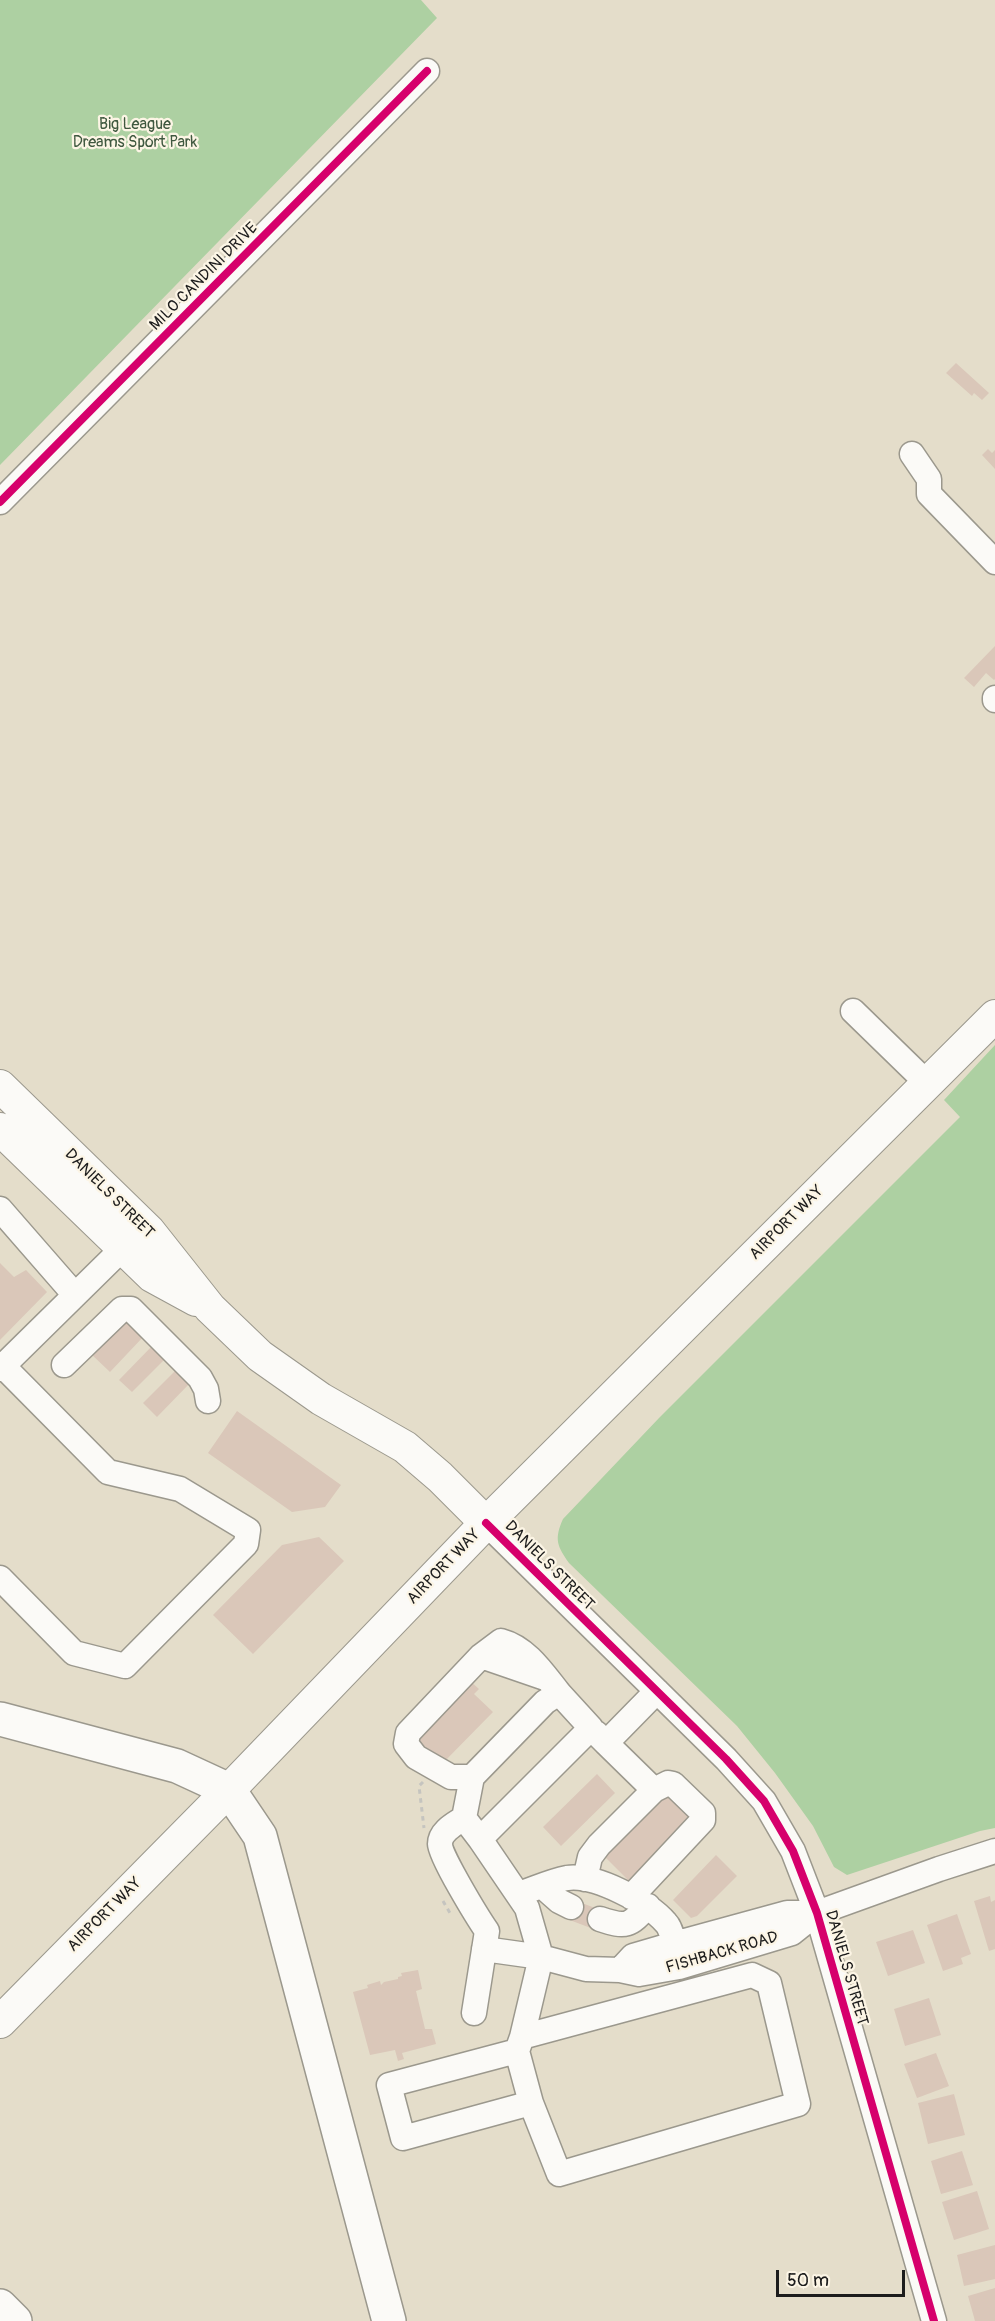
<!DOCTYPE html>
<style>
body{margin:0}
#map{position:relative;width:995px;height:2321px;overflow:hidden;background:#e4ddca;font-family:Pangolin,sans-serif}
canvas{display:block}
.scale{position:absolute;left:776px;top:2270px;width:129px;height:27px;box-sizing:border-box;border:3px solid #1c1c1c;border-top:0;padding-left:8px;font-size:18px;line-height:21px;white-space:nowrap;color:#1c1c1c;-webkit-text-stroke:4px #fcf5e5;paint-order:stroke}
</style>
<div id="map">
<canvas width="995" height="2321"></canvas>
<div class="scale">50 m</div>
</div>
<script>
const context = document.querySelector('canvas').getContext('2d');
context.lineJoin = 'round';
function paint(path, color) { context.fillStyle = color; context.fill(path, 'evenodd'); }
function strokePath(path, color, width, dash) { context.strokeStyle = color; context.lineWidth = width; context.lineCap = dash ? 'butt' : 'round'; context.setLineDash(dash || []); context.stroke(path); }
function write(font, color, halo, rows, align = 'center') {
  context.font = font + ' Pangolin,sans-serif'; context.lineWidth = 4.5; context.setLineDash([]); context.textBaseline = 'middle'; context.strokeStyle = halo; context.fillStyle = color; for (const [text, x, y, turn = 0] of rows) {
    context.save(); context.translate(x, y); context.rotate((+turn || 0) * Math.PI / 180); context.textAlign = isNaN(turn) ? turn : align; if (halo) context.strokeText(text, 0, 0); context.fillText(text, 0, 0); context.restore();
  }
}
paint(new Path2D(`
 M 0,0 L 421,0 L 437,18 L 0,465 Z
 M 995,1045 L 995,1828 L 980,1831 L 847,1875 L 834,1867 L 813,1826 L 775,1773 L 737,1726 L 569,1563 C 557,1546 554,1539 563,1519 L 659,1418 L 960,1117 L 944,1100 Z`), '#add0a2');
paint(new Path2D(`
 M 956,363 L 989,393 L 982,400 L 974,393 L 972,396 L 946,373 Z
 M 988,449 L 992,453 L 995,450 L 995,469 L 982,455 Z
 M 995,646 L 995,679 L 994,680 L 986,673 L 974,687 L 964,678 Z
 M 0,1263 L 14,1277 L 26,1270 L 47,1292 L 0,1340 Z
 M 124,1317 L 144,1336 L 110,1372 L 90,1353 Z
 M 153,1345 L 166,1358 L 132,1392 L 119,1380 Z
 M 177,1369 L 191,1382 L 157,1417 L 143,1403 Z
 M 237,1411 L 341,1485 L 325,1507 L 292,1512 L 208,1453 Z
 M 319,1537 L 344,1561 L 253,1654 L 213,1615 L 282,1545 Z
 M 470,1681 L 479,1689 L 474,1694 L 493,1712 L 441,1765 L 414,1739 Z
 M 597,1774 L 615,1793 L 561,1846 L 543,1827 Z
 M 669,1787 L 697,1815 L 630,1882 L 603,1855 Z
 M 716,1855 L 737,1876 L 697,1916 L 691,1918 L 673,1900 Z
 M 990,1896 L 991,1902 L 995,1900 L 995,1949 L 989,1951 L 974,1901 Z
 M 574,1900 L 603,1911 L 596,1930 L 567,1919 Z
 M 957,1914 L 971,1954 L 961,1958 L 963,1964 L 943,1971 L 927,1925 Z
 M 913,1930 L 925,1963 L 888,1976 L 876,1942 Z
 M 418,1970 L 422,1989 L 416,1991 L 425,2029 L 432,2029 L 436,2044 L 402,2053 L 404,2059 L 398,2061 L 395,2050 L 370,2055 L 353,1992 L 368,1988 L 367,1985 L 380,1981 L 381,1985 L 384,1982 L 398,1979 L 398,1977 L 402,1976 L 401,1973 Z
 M 929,1998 L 941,2035 L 905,2046 L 894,2009 Z
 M 936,2053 L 949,2086 L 917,2098 L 904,2064 Z
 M 954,2094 L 965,2135 L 928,2144 L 918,2103 Z
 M 962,2151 L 973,2185 L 941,2194 L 931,2161 Z
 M 977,2191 L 989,2229 L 954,2240 L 942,2202 Z
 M 995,2245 L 995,2279 L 964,2286 L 957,2255 Z
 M 995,2288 L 995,2321 L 975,2321 L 968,2296 Z`), '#dac7b9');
const minor = new Path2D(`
 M 912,454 L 929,479 L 929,494 L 995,562
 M 0,502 L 427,71
 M 995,698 L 995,700
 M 853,1011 L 927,1083
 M 0,1209 L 75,1295
 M 64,1365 L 122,1309 L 131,1309 L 200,1378 L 206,1389 L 208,1401
 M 0,1369 L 123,1248 L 140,1246
 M 486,1523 L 726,1759 L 764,1801 L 793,1851 L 817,1913 L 934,2321
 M 0,1578 L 74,1653 L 125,1666 L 246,1544 L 248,1530 L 180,1489 L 108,1472 L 3,1366
 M 481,1656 L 545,1678
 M 596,1733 L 606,1743 L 657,1691
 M 606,1743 L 654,1790 L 668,1783 L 673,1784 L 703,1813 L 703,1820 L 631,1897
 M 472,1777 L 451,1777 L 416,1757 L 406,1744 L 408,1733 L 481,1656 L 501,1641 C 527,1648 543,1673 559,1693
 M 464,1818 L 472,1777 L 545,1702 L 559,1693 L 591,1728 L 480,1839 L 464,1818 C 455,1824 440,1831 440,1844 C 440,1856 478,1918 487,1931 L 474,2013
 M 480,1839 L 527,1908 L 541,1957 L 522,2037 L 517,2051 L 531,2103 L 403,2138 L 389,2085 L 517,2051
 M 585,1879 L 590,1857 L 599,1845 L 654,1790
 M 542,1886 L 559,1901 L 571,1907
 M 519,1894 C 534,1889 551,1881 567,1878 C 595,1874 648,1902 666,1923 C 671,1928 672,1937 674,1944
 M 600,1919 C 627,1928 629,1926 648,1906
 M 484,1949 L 541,1957 L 586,1969 L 620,1970 L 639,1974 L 679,1967 L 792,1933 L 817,1913 L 939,1869 L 995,1851
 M 620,1970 L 633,1956 L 674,1944 L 787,1913 L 817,1913
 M 522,2037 L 752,1975 L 769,1983 L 798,2104 L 559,2174 L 531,2103`);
const major = new Path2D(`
 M 0,1086 L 149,1231 L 210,1308 L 260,1356 L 321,1399 L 405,1447 L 440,1477 L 486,1523
 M 0,1129 L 152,1276 L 196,1300
 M 0,2022 L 229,1790 L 486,1523 L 995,1016`);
const highway = new Path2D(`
 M 0,1719 L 177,1766 L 229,1790 L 260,1836 L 389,2321
 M 0,2306 L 15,2321`);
strokePath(minor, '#9b988d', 27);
strokePath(major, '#9b988d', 34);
strokePath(highway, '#9b988d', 36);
strokePath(new Path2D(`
 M 423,1782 L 419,1786 L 424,1828
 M 443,1901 L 450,1913`), '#c5c4bf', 3, [4.5, 4.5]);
strokePath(minor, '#fbfaf7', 24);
strokePath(major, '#fbfaf7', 32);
strokePath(highway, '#fbfaf7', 33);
strokePath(new Path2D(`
 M 0,502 L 427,71
 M 486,1523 L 726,1759 L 764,1801 L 793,1851 L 817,1913 L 934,2321`), '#d6006c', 8);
write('16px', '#3f583f', '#fcf5e5', [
 ["Big League",135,125],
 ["Dreams Sport Park",135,143]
]);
write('16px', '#1c1c1c', '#fcf5e5', [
 ["MILO CANDINI DRIVE",204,277,-45],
 ["DANIELS STREET",109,1194,45],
 ["AIRPORT WAY",787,1223,-45],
 ["DANIELS STREET",549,1566,45],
 ["AIRPORT WAY",444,1567,-46],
 ["AIRPORT WAY",105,1915,-45],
 ["FISHBACK ROAD",722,1953,-16],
 ["DANIELS STREET",846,1968,74]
]);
</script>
